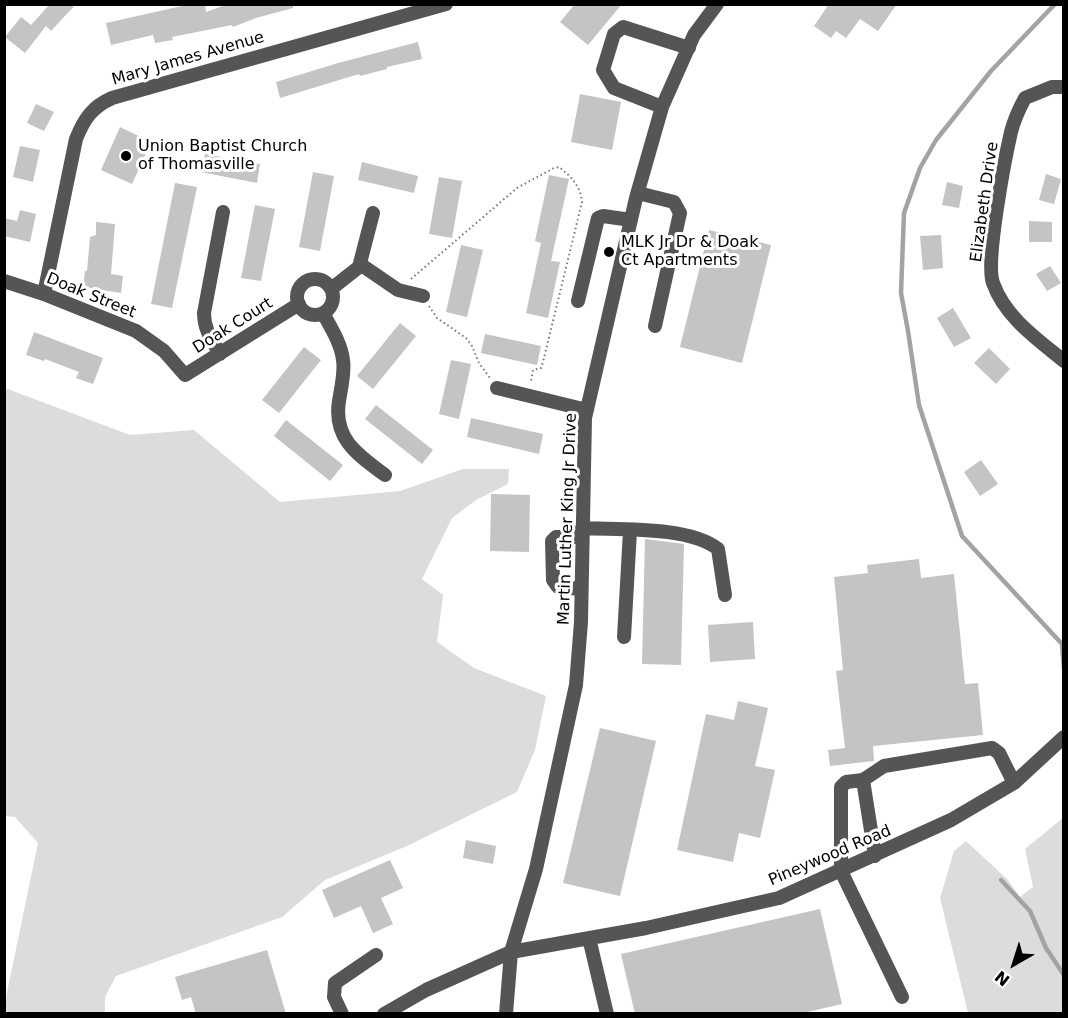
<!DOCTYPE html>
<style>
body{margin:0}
#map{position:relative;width:1068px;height:1018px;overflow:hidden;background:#fff;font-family:"DejaVu Sans",sans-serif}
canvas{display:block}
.frame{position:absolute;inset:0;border:6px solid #000;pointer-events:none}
.north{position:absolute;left:984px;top:934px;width:60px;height:60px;-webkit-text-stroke:4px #fff;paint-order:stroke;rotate:219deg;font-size:16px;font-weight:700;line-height:24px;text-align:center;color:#000}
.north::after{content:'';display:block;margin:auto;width:21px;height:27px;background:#000;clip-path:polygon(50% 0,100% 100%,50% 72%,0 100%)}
</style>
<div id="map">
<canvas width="1068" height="1018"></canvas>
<div class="frame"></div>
<div class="north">N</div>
</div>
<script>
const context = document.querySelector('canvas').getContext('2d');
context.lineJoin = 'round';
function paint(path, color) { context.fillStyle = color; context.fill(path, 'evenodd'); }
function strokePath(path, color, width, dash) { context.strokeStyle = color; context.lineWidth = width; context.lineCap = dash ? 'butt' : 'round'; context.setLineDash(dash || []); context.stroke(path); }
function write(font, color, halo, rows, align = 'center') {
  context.font = font + ' "DejaVu Sans",sans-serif'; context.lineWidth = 6; context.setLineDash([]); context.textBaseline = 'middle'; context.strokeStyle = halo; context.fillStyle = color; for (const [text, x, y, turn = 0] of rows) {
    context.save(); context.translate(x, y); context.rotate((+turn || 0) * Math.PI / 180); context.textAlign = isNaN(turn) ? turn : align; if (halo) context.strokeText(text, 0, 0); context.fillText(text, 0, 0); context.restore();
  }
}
paint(new Path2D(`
 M 5,388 L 130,435 L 194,430 L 280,502 L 400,491 L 463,469 L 509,469 L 508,484 L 476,500 L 452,518 L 422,579 L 443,595 L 437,642 L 474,668 L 546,696 L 535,750 L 517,792 L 407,846 L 325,880 L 282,917 L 116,976 L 105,997 L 105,1013 L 5,1013 L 5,1002 L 38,843 L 15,817 L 5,816 Z
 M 1063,818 L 1063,1013 L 968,1013 L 940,898 L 954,851 L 966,841 L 1008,880 L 1020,897 L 1033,887 L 1025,849 Z`), '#dcdcdc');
strokePath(new Path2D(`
 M 1055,4 L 991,71 L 936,140 L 920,168 L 904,213 L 901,293 L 908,331 L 919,405 L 962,536 L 1062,644 L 1064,669
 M 1001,880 L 1030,911 L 1046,948 L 1064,975`), '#a3a3a3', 4.5);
paint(new Path2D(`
 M 50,4 L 76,4 L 51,31 L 46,26 L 25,53 L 5,37 L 21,17 L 31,25 Z
 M 191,4 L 205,4 L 206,12 L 228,4 L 293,4 L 293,8 L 256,18 L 233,27 L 232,25 L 172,37 L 173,40 L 155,43 L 153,35 L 111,45 L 106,23 Z
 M 575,4 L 622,4 L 588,45 L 560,22 Z
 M 829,4 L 897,4 L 878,31 L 860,19 L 846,38 L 836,31 L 831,38 L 814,26 Z
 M 418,42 L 422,59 L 387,67 L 387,69 L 360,76 L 359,74 L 280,98 L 276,82 L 338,63 Z
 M 580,94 L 621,102 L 612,150 L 571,142 Z
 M 36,104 L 54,112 L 44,131 L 27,123 Z
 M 120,127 L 151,142 L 132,184 L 101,170 Z
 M 20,146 L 40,150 L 33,182 L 13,177 Z
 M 205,154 L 260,164 L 257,183 L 201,172 Z
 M 362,162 L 418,176 L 414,193 L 358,180 Z
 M 313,172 L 334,176 L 320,251 L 299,247 Z
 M 1046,174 L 1061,179 L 1054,204 L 1039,200 Z
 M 549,175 L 569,179 L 551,261 L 560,262 L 548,318 L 526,313 L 541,243 L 535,241 Z
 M 439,177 L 462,181 L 452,238 L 429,234 Z
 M 947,182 L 963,186 L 959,208 L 942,205 Z
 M 175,183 L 197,187 L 172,308 L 151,304 Z
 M 255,205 L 275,209 L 261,281 L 241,278 Z
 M 20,210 L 36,214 L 30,242 L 4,236 L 4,218 L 17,221 Z
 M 1029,221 L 1052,222 L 1052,242 L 1029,242 Z
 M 96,222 L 115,224 L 111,274 L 123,276 L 121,293 L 83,287 L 85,271 L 87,271 L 90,237 L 96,235 Z
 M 709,230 L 771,245 L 742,363 L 680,347 Z
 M 941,235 L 943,268 L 923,270 L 920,236 Z
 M 461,245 L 483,250 L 467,317 L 446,312 Z
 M 1050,266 L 1061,283 L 1047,291 L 1036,274 Z
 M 953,308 L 971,338 L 954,347 L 937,318 Z
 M 400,323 L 416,336 L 373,389 L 357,376 Z
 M 34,332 L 103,358 L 93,384 L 76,378 L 79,372 L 45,359 L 44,361 L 26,355 Z
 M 485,334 L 541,346 L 537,365 L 481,353 Z
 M 304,347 L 321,360 L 279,413 L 262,400 Z
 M 989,348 L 1010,369 L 996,384 L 974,363 Z
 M 451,360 L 471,364 L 459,419 L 439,414 Z
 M 376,405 L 433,450 L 422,464 L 365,419 Z
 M 471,418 L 543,434 L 539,454 L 467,437 Z
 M 286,420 L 343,465 L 330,481 L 274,436 Z
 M 981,460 L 998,484 L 980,496 L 964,472 Z
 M 491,494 L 530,495 L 529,552 L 490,551 Z
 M 645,539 L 684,544 L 681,665 L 642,664 Z
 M 919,559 L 921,578 L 954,574 L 965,684 L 978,683 L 983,735 L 873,746 L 874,761 L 830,766 L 828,750 L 845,748 L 836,671 L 843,670 L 834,577 L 868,573 L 867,565 Z
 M 753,622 L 755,659 L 710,662 L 708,625 Z
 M 738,701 L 768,708 L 755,766 L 775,770 L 760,838 L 739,833 L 733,862 L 677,850 L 706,714 L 734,720 Z
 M 600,728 L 656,741 L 620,896 L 563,883 Z
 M 466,840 L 496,846 L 493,864 L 463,858 Z
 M 390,860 L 403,888 L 381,898 L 393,924 L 373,933 L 361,906 L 334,918 L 322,890 Z
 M 820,909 L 842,1004 L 799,1014 L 635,1014 L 621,954 Z
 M 267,950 L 286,1014 L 196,1014 L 191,997 L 182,1000 L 175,977 Z`), '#c4c4c4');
strokePath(new Path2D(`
 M 411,279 L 517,188 L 554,168 L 559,167 C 571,176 581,187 582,202 L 543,362 L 541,368 L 533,370 L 531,381
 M 429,306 L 437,318 L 466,338 L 472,346 L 479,363 L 490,378`), '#777', 2, [1.5, 3]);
strokePath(new Path2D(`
 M 1064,87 L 1052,87 L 1025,98 C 1019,109 1014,120 1011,132 C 1005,158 985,262 993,283 C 1005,317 1037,339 1064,361
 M 662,107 L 614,88 L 603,70 L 614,34 L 623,27 L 689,48
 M 638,193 L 674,202 L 680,213 L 655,326
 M 360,264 L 398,290 L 423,296
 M297 297a18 18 0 1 1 36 0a18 18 0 1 1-36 0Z
 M 4,281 L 44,294 L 136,331 L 164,351 L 185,375 L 299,304
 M 331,289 L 359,267 L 373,213
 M 44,294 L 76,139 C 84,119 92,107 112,98 L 446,4
 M 578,301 L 598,218 L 603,216 L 631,220
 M 323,313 C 331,328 341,343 343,360 C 345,373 341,388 339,401 C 333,439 358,455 385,475
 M 220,354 C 212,340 204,330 204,313 L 223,212
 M 497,388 L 587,410
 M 582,528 C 620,530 689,526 718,549 L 725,595
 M 581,589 L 558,587 L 553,580 L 552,541 L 556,537 L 582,537
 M 624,637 L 630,531
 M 863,780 L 884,766 L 992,748 L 999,753 L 1014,783
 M 875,856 L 863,780 L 846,782 L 841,787 L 841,871 L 902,997
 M 589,938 L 607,1014
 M 342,1014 L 334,997 L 335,983 L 376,955
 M 384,1014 L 426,990 L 511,952 L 646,928 L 779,898 L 951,820 L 1014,783 L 1064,737
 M 506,1014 L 511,952 L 536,869 L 576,685 L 581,622 L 585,418 L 636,198 L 662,107 L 694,35 L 717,4`), '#555', 14);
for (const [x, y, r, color] of [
 [126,156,6,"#000"],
 [609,252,6,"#000"]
]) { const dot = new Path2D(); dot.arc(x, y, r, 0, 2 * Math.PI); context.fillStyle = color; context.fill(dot); strokePath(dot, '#fff', 2); }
write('16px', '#000', '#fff', [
 ["Mary James Avenue",188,59,-16],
 ["Elizabeth Drive",985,202,-82],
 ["Doak Street",91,296,22],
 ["Doak Court",233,326,-32],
 ["Martin Luther King Jr Drive",568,519,-88],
 ["Pineywood Road",830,856,-23]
]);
write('16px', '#000', '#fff', [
 ["Union Baptist Church",138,147],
 ["of Thomasville",138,165],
 ["MLK Jr Dr & Doak",621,243],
 ["Ct Apartments",621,261]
], 'left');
</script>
